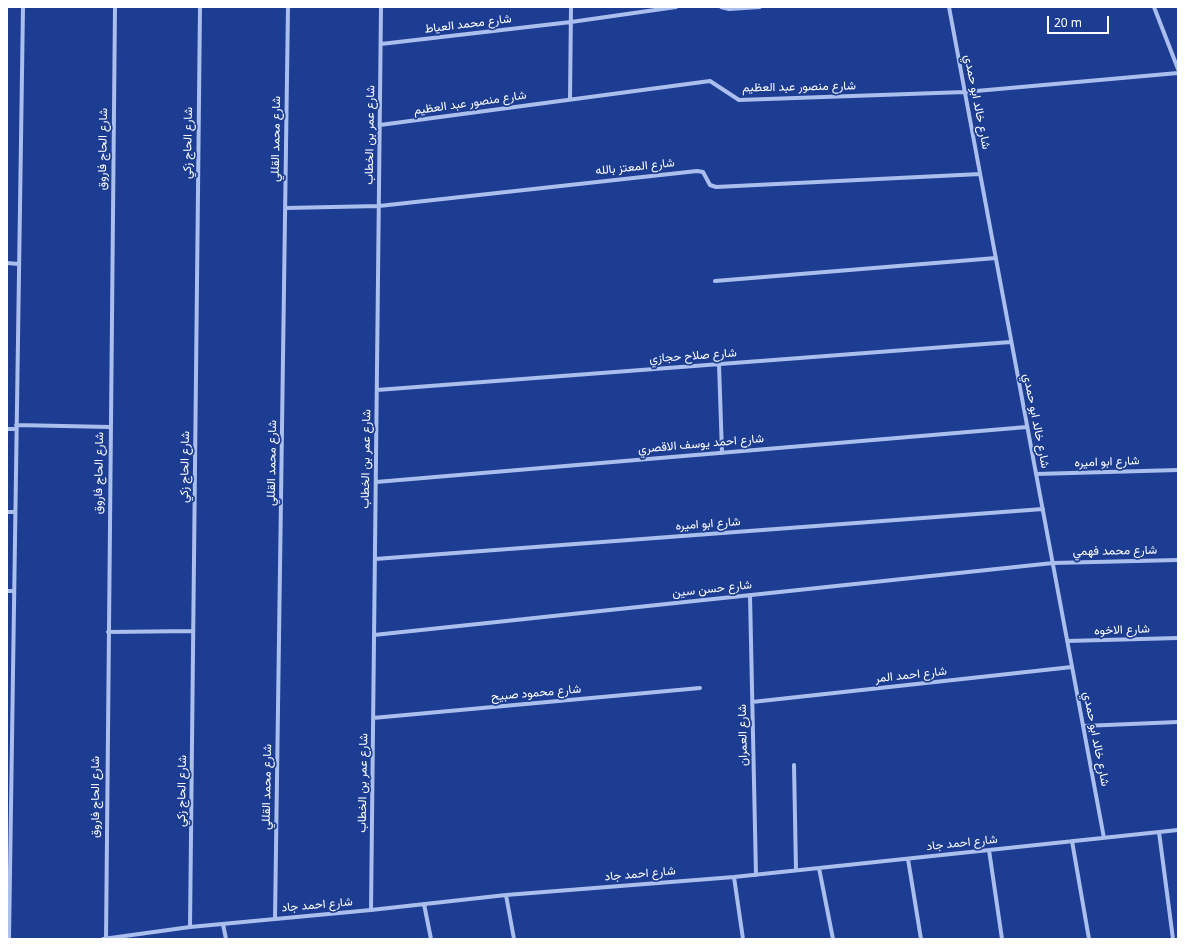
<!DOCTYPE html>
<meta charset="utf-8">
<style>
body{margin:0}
#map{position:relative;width:1185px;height:946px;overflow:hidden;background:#1c3d91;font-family:"Noto Sans",sans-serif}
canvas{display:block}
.frame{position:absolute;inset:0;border:8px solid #fff;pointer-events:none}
.scale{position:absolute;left:1047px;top:16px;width:62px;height:18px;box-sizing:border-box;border:2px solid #fff;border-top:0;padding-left:5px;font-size:12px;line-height:14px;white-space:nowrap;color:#fff;-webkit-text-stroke:3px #1c3d91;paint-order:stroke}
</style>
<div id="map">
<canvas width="1185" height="946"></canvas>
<div class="frame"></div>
<div class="scale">20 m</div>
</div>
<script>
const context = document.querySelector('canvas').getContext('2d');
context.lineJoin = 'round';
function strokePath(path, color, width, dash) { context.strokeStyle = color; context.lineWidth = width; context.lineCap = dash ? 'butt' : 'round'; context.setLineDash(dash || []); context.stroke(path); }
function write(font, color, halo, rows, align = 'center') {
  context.font = font + ' "Noto Sans",Vazirmatn,sans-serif'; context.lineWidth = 3.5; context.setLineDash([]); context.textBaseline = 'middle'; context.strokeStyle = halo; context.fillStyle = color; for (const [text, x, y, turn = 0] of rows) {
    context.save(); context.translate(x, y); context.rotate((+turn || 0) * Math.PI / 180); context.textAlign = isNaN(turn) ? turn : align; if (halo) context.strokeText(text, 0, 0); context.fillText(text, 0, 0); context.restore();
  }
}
strokePath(new Path2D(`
 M 721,7 L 729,9 L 760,7
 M 949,7 L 1104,838
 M 1154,7 L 1178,69
 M 381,44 L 571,22 L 676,7
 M 570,99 L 571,7
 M 380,125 L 710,81 L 739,100 L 965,92 L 1178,73
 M 286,208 L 379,206 L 697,171 L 703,172 L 710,185 L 716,187 L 980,174
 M 7,263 L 19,264
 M 715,281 L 996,258
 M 719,364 L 722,453
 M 377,390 L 1011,342
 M 16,425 L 110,427
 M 7,429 L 16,429
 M 1036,474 L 1178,470
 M 376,482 L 1027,427
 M 7,512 L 15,512
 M 375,559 L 1043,509
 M 7,591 L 14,591
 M 750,595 L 756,875
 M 108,632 L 193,631
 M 374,635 L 1053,563 L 1178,560
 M 1067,641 L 1178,638
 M 752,702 L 1072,667
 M 373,718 L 700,688
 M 1083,726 L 1178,722
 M 794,765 L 796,870
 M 1159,832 L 1173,939
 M 1072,841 L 1089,939
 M 989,850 L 1002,939
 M 908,859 L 921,939
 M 819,868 L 833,939
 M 734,877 L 743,939
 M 506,895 L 514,939
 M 424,904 L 431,939
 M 371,910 L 381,7
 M 275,919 L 288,7
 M 223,924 L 226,939
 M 190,927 L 200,7
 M 9,939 L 23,7
 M 103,939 L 190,927 L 371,910 L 506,895 L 734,877 L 1178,830
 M 106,939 L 115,7`), '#abbfee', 4);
write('12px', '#fff', '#1c3d91', [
 ["شارع محمد العياط",468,24,-7],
 ["شارع منصور عبد العظيم",799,87,-1],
 ["شارع خالد ابو حمدي",977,102,79],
 ["شارع منصور عبد العظيم",470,103,-8],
 ["شارع عمر بن الخطاب",370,135,-89],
 ["شارع محمد القللي",276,139,-89],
 ["شارع الحاج زكي",188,143,-89],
 ["شارع الحاج فاروق",103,149,-89],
 ["شارع المعتز بالله",635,167,-6],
 ["شارع صلاح حجازي",693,356,-4],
 ["شارع خالد ابو حمدي",1036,421,79],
 ["شارع احمد يوسف الاقصري",701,444,-5],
 ["شارع عمر بن الخطاب",366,459,-89],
 ["شارع ابو اميره",1107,462,-2],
 ["شارع محمد القللي",272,463,-89],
 ["شارع الحاج زكي",185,467,-89],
 ["شارع الحاج فاروق",99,473,-89],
 ["شارع ابو اميره",708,524,-4],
 ["شارع محمد فهمي",1115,551,-1],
 ["شارع حسن سين",712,589,-6],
 ["شارع الاخوه",1122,630,-2],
 ["شارع احمد المر",911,675,-6],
 ["شارع محمود صبيح",536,693,-5],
 ["شارع العمران",743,735,-91],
 ["شارع خالد ابو حمدي",1096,739,79],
 ["شارع عمر بن الخطاب",363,783,-89],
 ["شارع محمد القللي",267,787,-89],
 ["شارع الحاج زكي",182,791,-89],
 ["شارع الحاج فاروق",96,797,-90],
 ["شارع احمد جاد",962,843,-6],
 ["شارع احمد جاد",640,874,-5],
 ["شارع احمد جاد",317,905,-5]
]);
</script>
